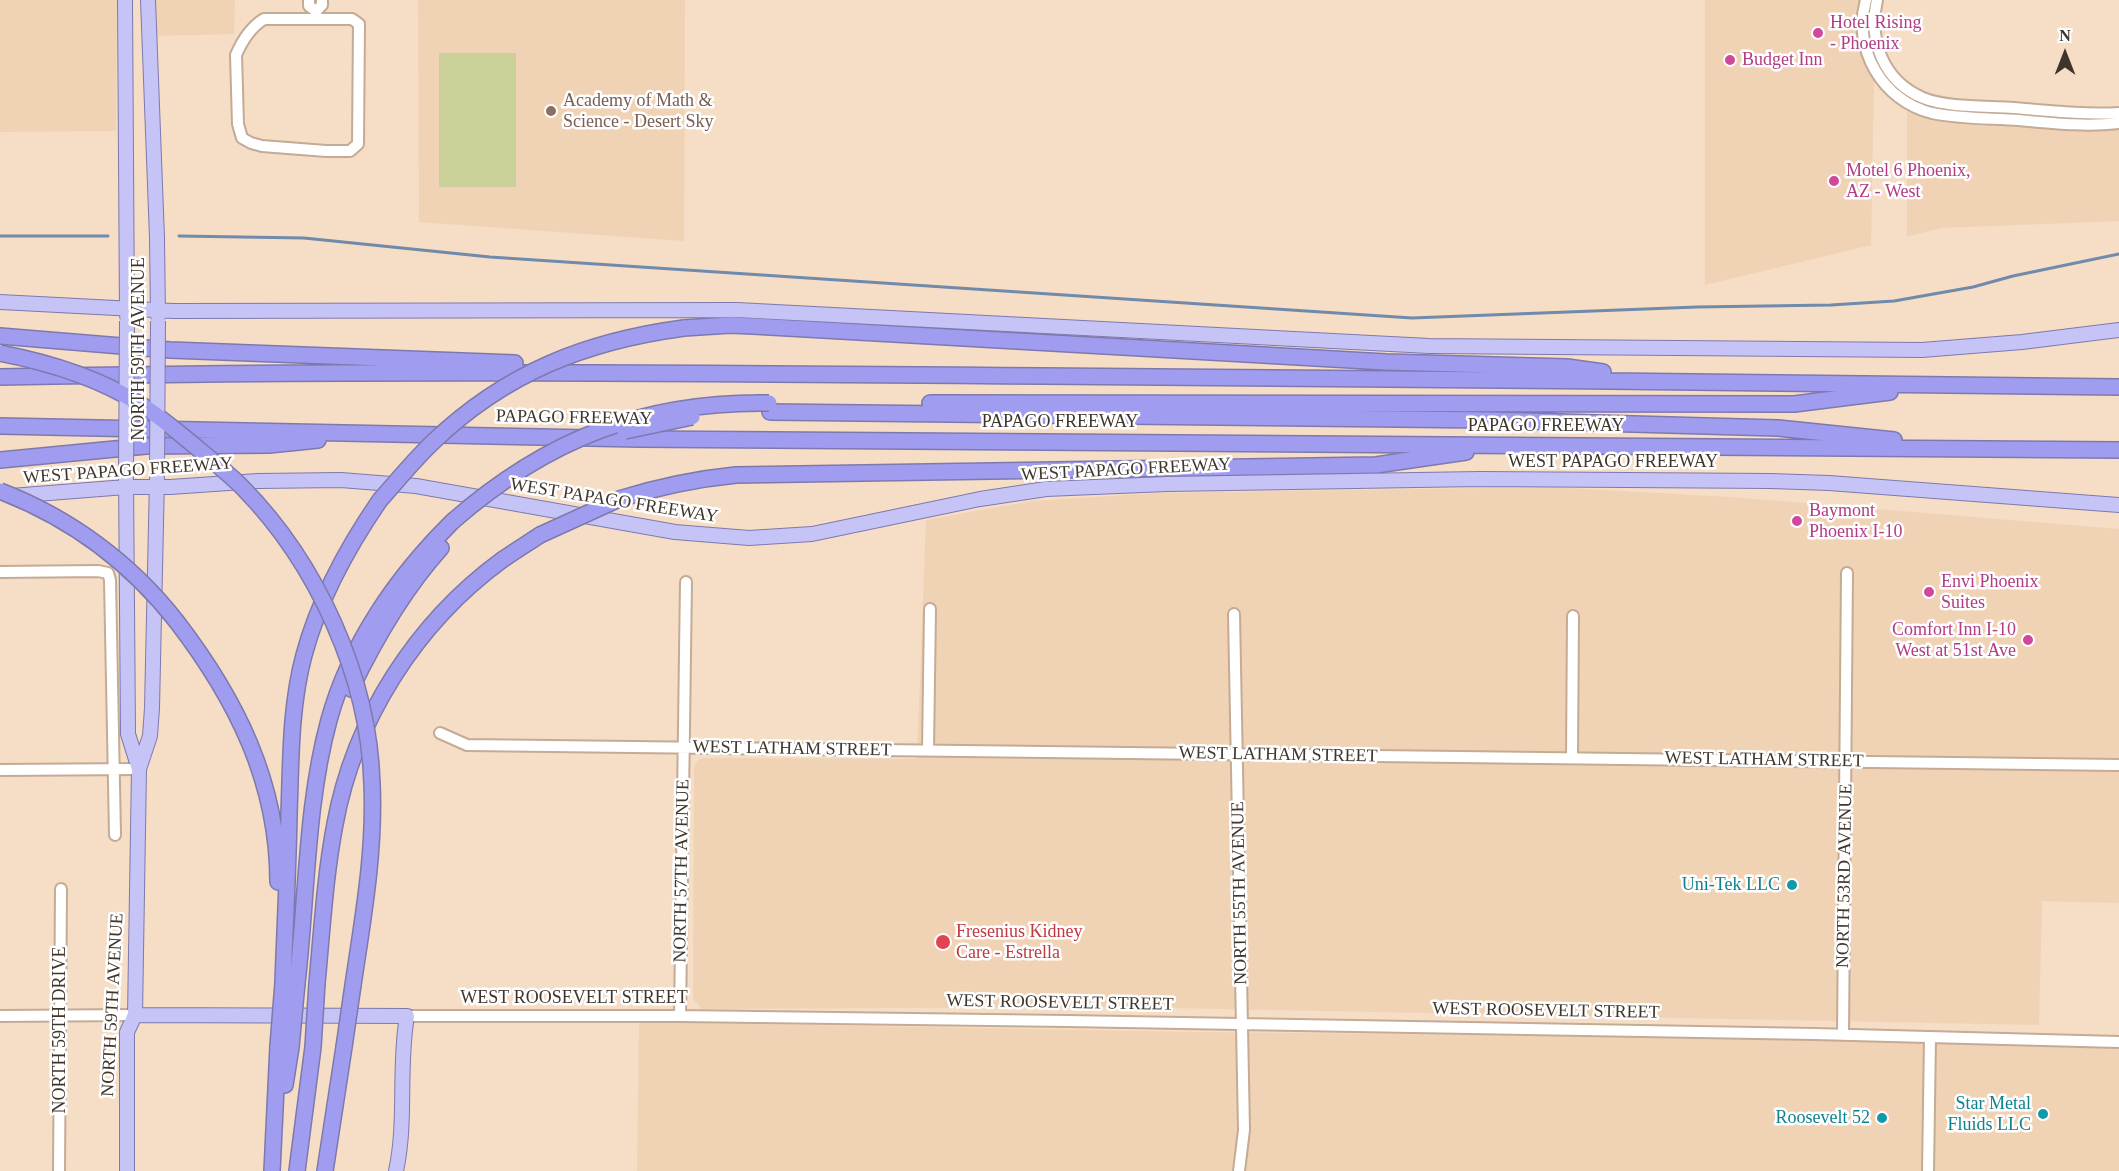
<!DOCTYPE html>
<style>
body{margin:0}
#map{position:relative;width:2119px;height:1171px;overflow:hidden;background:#f6ddc6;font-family:Georgia,serif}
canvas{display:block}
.north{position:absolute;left:2035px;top:24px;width:60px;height:60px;-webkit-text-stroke:4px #fff;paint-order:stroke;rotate:0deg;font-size:16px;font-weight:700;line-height:24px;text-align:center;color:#3f352b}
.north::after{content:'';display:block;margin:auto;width:21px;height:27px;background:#3f352b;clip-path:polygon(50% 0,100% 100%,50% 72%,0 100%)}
</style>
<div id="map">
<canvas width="2119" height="1171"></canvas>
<div class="north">N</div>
</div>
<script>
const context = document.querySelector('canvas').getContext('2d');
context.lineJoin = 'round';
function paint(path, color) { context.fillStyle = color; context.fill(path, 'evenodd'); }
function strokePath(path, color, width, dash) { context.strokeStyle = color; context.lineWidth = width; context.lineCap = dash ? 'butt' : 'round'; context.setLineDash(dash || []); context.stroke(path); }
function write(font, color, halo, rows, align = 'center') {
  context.font = font + ' Georgia,serif'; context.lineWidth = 5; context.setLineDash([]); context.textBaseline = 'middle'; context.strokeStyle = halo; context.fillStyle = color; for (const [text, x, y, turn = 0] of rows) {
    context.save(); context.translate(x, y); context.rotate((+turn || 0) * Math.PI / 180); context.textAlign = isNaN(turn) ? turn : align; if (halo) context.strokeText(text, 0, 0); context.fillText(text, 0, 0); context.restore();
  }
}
paint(new Path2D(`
 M 0,0 L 117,0 L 116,131 L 0,132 Z
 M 155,0 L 235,0 L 234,34 L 156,36 Z
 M 418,0 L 685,0 L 684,241 L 419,222 Z
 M 1705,0 L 1861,0 L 1857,15 L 1857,31 L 1864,59 L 1874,80 L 1871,245 L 1705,285 Z
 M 1907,112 L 1934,119 L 2059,129 L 2098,130 L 2119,128 L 2119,221 L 1941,228 L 1907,237 Z
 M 1548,487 L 1731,497 L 2119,529 L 2119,903 L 2042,901 L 2039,1025 L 1121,1007 L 702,1009 L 693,999 L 694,768 L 697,761 L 703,758 L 917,759 L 926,520 L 1032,501 L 1158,493 Z
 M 639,1022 L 1198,1032 L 2119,1042 L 2119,1171 L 637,1171 Z`), '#f0d2b5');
paint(new Path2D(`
 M 439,53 L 516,53 L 516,187 L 439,187 Z`), '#c9d199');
strokePath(new Path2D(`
 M 0,236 L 108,236
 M 179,236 L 304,238 L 490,257 L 1412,318 L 1697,307 L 1831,305 L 1894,301 L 1973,287 L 2013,276 L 2119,254`), '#6f8aaa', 3);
const minor = new Path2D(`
 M 309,0 L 309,6 L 316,11 L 316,19 L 352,19 L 359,24 L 358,144 L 350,151 L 326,151 L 262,146 L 251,143 L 242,138 L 238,124 L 236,55 C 242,41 251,27 264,19 L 316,19
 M 1866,0 C 1852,48 1882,101 1932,113 C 1960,119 1990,118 2019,120 C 2052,123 2086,127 2119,123
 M 1877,0 C 1868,40 1883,81 1923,98 C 1948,108 1987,106 2014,108 C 2049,111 2084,115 2119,113
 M 316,11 L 322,5 L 322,0
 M 0,572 L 98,571 L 108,573 L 110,580 L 115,835
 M 1234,614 L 1244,1130 L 1239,1171
 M 440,733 L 467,745 L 2119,765
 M 928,750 L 930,609
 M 1572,758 L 1573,616
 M 0,770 L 139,769
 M 0,1016 L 135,1015
 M 407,1016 L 680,1016 L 1067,1021 L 1814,1034 L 2119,1042
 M 680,1016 L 686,582
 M 1843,1034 L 1847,573
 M 59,1171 L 61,889
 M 1928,1171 L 1930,1038`);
const major = new Path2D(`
 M 125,0 L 127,316
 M 148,0 L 157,238 L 158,316
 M 0,302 L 173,311 L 737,310 L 1429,346 L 1922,350 L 2022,342 L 2119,330
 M 126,478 L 128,734 L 139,769
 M 11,496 L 126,487 L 170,487 L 258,481 L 341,480 L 416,486 L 675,532 L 749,538 L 812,534 L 980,499 L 1046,489 L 1167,484 L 1480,479 L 1771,481 L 1829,483 L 2119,505
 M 135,1015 L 407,1016 C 398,1067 407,1120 396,1171
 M 127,1171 L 127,1032 L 135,1015 L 139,769 L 150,736 L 152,708 L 157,478`);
const highway = new Path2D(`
 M 684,328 L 730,325 L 753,326 L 1386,362 L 1567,367 L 1603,372
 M 0,336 L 170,350 L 515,363
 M 0,377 C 348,370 696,373 1044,376 C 1402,379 1761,382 2119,387
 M 930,403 L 1794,404 L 1890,392
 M 770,412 L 1488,420 L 1778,428 L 1894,440
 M 0,426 L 638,439 L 2119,450
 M 0,460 L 146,446 L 269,445 L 318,440
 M 619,499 C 658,487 695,479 736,475 L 1376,465 L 1466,452
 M 177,622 C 236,699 278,782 278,882
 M 351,689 C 375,639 404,589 441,548
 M 283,983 C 285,927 288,871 289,814 C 291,761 290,707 304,655 C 319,599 347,548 380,500
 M 297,983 C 307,897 306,804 329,720 C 350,644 397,576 453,521
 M 317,983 C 322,930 325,876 335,824 C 354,720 416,623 502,560 C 515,551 528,543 540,535
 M 353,985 C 363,918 375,852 372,784
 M 285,1085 L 291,1047
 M 272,1171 L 278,1046
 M 297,1171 L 313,1047
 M 325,1171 L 344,1047`);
strokePath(minor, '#c4ab95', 14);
strokePath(major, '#7e79ac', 16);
strokePath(highway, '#7e79ac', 18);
strokePath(minor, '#fff', 10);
strokePath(major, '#c6c4f7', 14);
strokePath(highway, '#a09df1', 15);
const majorBridge = new Path2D(`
 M 157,470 L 158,321
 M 126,473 L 127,321`);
const highwayBridge = new Path2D(`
 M 0,353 C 47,362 99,378 140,404 C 158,415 174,429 190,442 C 208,457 226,471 242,487 C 317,563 369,677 372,784
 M 625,431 L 692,417
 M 0,491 C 70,518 131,563 177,622
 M 380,500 C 397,481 414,460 433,442 C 505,373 586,341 684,328
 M 453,521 C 547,439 644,401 769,403
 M 540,535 L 619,499
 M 278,1046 L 283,983
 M 291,1047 L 297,983
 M 313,1047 L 317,983
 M 344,1047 L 353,985`);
strokePath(majorBridge, '#7e79ac', 16, []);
strokePath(highwayBridge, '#7e79ac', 18, []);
strokePath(majorBridge, '#c6c4f7', 14);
strokePath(highwayBridge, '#a09df1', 15);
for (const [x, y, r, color] of [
 [1818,33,6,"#d1479c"],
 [1730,60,6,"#d1479c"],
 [551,111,6,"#8d6e63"],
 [1834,181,6,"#d1479c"],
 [1797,521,6,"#d1479c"],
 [1929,592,6,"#d1479c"],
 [2028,640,6,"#d1479c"],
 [1792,885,6,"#0f9aa8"],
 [943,942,8,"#e0444e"],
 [2043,1114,6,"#0f9aa8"],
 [1882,1118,6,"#0f9aa8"]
]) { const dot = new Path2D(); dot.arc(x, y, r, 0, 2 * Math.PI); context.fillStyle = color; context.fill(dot); strokePath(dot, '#fff', 2); }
write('18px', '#b23c85', '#fff', [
 ["Hotel Rising",1830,23],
 ["- Phoenix",1830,44],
 ["Budget Inn",1742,60],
 ["Motel 6 Phoenix,",1846,171],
 ["AZ - West",1846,192],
 ["Baymont",1809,511],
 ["Phoenix I-10",1809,532],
 ["Envi Phoenix",1941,582],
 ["Suites",1941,603],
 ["Comfort Inn I-10",2016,630,"right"],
 ["West at 51st Ave",2016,651,"right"]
], 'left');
write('18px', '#785e54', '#fff', [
 ["Academy of Math &",563,101],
 ["Science - Desert Sky",563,122]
], 'left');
write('18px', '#3f352b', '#fff', [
 ["NORTH 59TH AVENUE",139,349,-90],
 ["PAPAGO FREEWAY",574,418,1],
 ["PAPAGO FREEWAY",1060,422],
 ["PAPAGO FREEWAY",1546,426],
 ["WEST PAPAGO FREEWAY",1613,462],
 ["WEST PAPAGO FREEWAY",1126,470,-3],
 ["WEST PAPAGO FREEWAY",128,471,-4],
 ["WEST PAPAGO FREEWAY",614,501,9],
 ["WEST LATHAM STREET",792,749,1],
 ["WEST LATHAM STREET",1278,755,1],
 ["WEST LATHAM STREET",1764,760,1],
 ["NORTH 57TH AVENUE",682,871,-89],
 ["NORTH 53RD AVENUE",1845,876,-89],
 ["NORTH 55TH AVENUE",1240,893,-91],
 ["WEST ROOSEVELT STREET",574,998],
 ["WEST ROOSEVELT STREET",1060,1003,1],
 ["NORTH 59TH AVENUE",113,1005,-87],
 ["WEST ROOSEVELT STREET",1546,1011,1],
 ["NORTH 59TH DRIVE",60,1030,-90]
]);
write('18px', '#0d838f', '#fff', [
 ["Uni-Tek LLC",1780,885],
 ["Star Metal",2031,1104],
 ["Fluids LLC",2031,1125],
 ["Roosevelt 52",1870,1118]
], 'right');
write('18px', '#be3a42', '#fff', [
 ["Fresenius Kidney",956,932],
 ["Care - Estrella",956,953]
], 'left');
</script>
